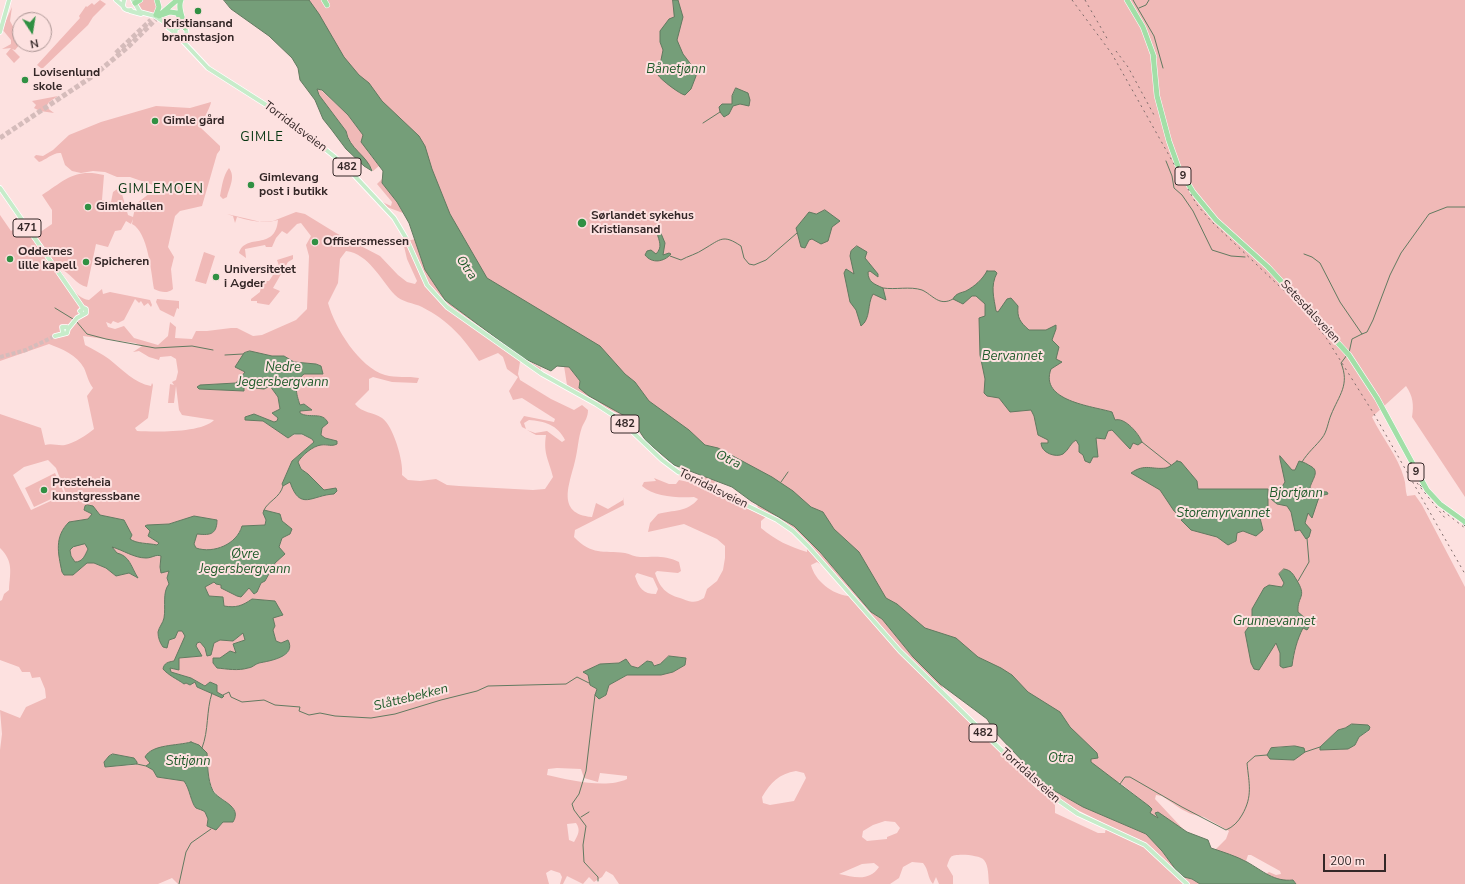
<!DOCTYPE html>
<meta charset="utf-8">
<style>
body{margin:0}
#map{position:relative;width:1465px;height:884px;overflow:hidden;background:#fde1e0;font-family:"Nunito Sans",sans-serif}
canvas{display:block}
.north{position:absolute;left:12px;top:12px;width:40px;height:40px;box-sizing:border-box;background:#fde1e0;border:1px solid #ad9796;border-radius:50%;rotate:168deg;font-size:11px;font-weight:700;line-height:16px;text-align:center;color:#342727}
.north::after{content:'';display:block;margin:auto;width:14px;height:18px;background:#309043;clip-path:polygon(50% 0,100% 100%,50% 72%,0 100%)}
.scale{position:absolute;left:1323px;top:854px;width:63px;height:18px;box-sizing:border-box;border:2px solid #342727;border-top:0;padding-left:5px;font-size:12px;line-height:14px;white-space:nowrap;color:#342727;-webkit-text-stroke:3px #fde1e0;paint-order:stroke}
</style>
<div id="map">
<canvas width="1465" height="884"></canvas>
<div class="north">N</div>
<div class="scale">200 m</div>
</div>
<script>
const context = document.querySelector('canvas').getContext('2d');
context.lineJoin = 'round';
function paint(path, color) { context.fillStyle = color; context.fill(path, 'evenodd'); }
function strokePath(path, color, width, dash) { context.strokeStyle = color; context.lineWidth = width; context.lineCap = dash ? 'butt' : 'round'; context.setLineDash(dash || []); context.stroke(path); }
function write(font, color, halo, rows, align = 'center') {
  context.font = font + ' "Nunito Sans",sans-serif'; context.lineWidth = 4; context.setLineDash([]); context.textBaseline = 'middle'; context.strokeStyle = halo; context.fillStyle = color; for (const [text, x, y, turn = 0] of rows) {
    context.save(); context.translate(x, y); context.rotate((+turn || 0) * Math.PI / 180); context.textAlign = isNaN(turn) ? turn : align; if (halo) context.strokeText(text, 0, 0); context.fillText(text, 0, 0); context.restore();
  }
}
paint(new Path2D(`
 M 100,0 L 106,4 L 93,17 L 88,25 L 42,69 L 37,65 L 80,18 L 79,16 L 86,6 L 87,7 L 92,3 L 94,5 Z
 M 143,0 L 155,0 L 158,4 L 153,14 L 140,10 L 138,3 Z
 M 274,0 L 1465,0 L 1465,497 L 1412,417 C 1414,405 1413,396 1406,386 L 1372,417 C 1382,438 1398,456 1404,478 C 1406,484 1405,490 1407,496 L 1415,495 L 1422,505 L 1465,587 L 1465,884 L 1296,884 L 1293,880 L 1281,881 L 1266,874 L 1269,872 L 1276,875 L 1281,874 L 1280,871 L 1251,855 L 1248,855 L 1246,861 L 1215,850 L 1226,839 L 1229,831 L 1204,817 L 1191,814 L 1181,809 L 1162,796 L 1156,795 L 1155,799 L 1183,829 L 1166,819 L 1158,812 L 1158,818 L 1149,813 L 1152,809 L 1149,806 L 1119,782 L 1101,793 L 901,625 L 836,551 L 706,459 L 484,290 ZM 1345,728 L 1369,731 L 1359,737 L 1355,745 L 1339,750 L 1320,747 L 1338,730 ZM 1295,746 L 1294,760 L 1274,759 L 1278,747 Z
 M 12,7 L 10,21 L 20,39 L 20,44 L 15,50 L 12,49 L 20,57 L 14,63 L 6,54 L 11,48 L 2,49 L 11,44 L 11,40 L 2,29 Z
 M 317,89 L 321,90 L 348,115 L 363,135 L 368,152 L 379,166 L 373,171 C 365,157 349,149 346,131 L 319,95 Z
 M 58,96 L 49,102 L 46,107 L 54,113 L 40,111 L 34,108 L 36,105 L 32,101 Z
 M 211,102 C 211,106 202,121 201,128 L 220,146 L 220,150 L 217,154 L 202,206 L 180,211 L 175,216 L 168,247 L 174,257 L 171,269 L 173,289 C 167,294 161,292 154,289 C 151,272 148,232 132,224 L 133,219 L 131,224 L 126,221 L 121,230 L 115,231 L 108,247 L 96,244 L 87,287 C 76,285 70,272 59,268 C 67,279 74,298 89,300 L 102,289 L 103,294 L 110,292 L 150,300 L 152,305 L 151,307 L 148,303 L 144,306 L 141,301 L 139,303 L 135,299 L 124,320 L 118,323 L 113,321 L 111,324 L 106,322 L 108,327 L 115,329 L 124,326 L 134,338 L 158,345 L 168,336 L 170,322 L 176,327 L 175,338 L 192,339 L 196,331 L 207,331 L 231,328 L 237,328 L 253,336 L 262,335 L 296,320 L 307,309 L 309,256 L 306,245 L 311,236 L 301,223 L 297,224 L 287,234 L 282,231 L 276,238 L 272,247 L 266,247 L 265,245 L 245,249 L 246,258 L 239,253 C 246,232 275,252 278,220 C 264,224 251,221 237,217 L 235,223 L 233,216 L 227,214 L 261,222 L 273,221 L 296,212 L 305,214 L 336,233 L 380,256 L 398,275 L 407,282 L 415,284 L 417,281 L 407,259 L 403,242 L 415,239 L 425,270 L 445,300 L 523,358 L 541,368 L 540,373 C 549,378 557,385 567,385 L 564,366 L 569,367 L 580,381 L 579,388 C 593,399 608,404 622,415 C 587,400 554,383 523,362 L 520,362 L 518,374 L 520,380 L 551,399 L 574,410 L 582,405 L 588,410 C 588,417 585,421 582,427 C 578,438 578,450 575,461 C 570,483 555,514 592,517 L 596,503 L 608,509 L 623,500 L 623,497 L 624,505 L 575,530 L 574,537 C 592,556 603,550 625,553 C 630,554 635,557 640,557 C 655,557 665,555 679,562 L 681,571 L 678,573 L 657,571 L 655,573 C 660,588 666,594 680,598 C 691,602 694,604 704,598 L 707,589 L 717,581 L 723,570 L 725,558 L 725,546 L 717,539 L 684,524 L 648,532 L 650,523 L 658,514 C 673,510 688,512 698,499 L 694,497 C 678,498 654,497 642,486 L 644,482 L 656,481 L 654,478 L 669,484 L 676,484 L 679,480 L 703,485 L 705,481 L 704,476 L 719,483 L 715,482 L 712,485 C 722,498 741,508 758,509 L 757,504 L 794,526 L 803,533 L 860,599 L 871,612 L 882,619 L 913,657 L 941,685 L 946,695 L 966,717 L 976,724 L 1028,776 L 1034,773 L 1046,786 L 1057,793 L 1083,807 L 1146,834 L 1162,851 L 1176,870 L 1184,877 L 1192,879 L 1200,884 L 989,884 C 988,877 989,866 984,860 C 980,855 955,853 951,857 C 949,859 948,863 947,866 L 953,876 L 953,884 L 939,884 L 936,877 L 933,884 C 927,877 929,870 923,863 L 912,862 L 903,867 L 899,878 L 890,884 L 619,884 L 613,875 L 606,871 L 602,877 L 594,882 L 589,877 L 583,884 L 567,876 L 563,884 L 560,884 L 562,877 L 560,873 L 551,870 L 546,873 L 549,884 L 178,884 L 172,878 L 158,884 L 0,884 L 0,750 L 2,734 L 0,710 L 20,718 L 26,707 L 46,698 L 45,689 L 40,677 L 32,678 L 30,672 L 22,672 L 19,667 L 0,660 L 0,601 L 2,600 L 4,594 L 9,590 C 10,572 14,562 0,548 L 0,414 L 41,428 L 45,445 C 52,443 58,446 65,445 C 74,443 87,435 94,429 L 87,396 L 93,388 C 88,381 87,375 84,368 C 77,355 62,349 49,344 L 0,361 L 0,215 L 11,231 L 22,224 L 43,254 L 50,255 L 36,235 L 52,224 L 52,210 L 42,195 C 65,180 75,168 104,175 L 102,200 L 111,202 L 113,192 L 120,187 L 128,215 L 133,217 L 136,204 L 155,189 L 153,185 L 130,177 L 117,177 L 105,172 L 93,171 L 81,173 L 72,171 L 65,165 L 61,153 C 53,152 46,160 39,162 L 34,157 L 36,155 L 43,156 L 53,150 L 69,135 L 101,122 L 156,106 L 190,108 ZM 346,251 C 369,254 380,279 395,295 C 401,302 414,303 422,307 C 449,321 462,336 479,361 L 498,353 L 503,357 L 507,369 L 518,377 L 509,391 L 513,400 L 522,398 L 555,419 L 554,422 L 524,416 L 520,422 L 522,427 L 526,429 L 524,423 L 529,420 C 544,421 558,425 565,440 L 562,442 L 547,431 L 535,433 L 527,430 L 536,435 L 546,435 C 543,454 549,460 553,477 L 545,489 L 533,490 L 459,486 L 447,485 L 436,479 L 420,481 L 408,480 L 402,475 C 404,462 393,425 382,418 C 373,412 362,413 355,404 L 369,390 L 369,379 L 373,377 L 392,382 L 417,383 L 419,378 C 408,376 396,378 385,375 C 359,367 335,328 328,303 L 338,283 L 340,259 ZM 83,336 L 135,343 L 142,346 L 133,352 L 139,351 L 149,357 L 159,360 L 160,357 L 171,356 L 176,359 L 178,372 L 176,380 L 172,382 L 174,385 L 170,384 L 168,403 L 174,403 L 176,386 L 179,410 L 182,415 L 214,420 C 202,433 155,432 137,431 L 135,428 L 148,418 L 153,385 L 152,383 L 151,386 C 134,383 123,370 109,359 C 102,354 93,349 85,345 ZM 250,352 L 272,356 L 284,356 L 294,362 L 316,364 L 321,366 L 323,374 L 304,374 C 293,384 296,393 300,405 L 304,404 L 312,410 L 300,411 L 299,413 C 309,419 323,411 328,423 L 322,428 L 321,435 L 325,438 L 337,441 L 337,444 C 331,447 328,444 321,445 C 313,446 302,455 298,462 L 301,469 L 308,474 L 324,490 L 336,488 L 337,491 L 334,494 C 312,495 300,512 290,482 L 283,486 L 282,484 L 292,461 L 314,442 L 312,439 C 303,435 297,432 288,438 L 263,421 L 245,420 L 245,417 L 254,414 L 274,422 L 277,421 L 278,418 L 272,413 L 280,409 L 278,397 L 270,386 L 264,389 L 244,387 L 244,391 L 199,389 L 197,387 L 201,385 L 236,383 L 245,372 L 236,367 L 244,353 ZM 48,460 L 56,468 L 66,494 L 31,510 L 13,475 L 24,467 ZM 88,505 L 93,507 L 100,515 L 124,520 L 132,535 L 130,539 C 137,544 148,543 157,545 L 159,543 L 148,536 L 151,531 L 146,526 L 147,525 L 169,524 L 194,516 L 217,520 C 218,535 208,535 197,534 L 194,544 L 196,548 C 214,554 236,544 242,526 L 265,525 L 266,520 L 263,513 L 264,510 L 280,514 L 282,521 L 291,529 L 290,534 L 282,538 L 279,547 L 285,554 L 275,563 L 265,581 L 261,583 L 257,592 L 254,594 L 249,588 L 241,596 L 237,596 L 222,588 L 222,585 L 216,584 L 214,582 L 205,587 L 209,596 L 223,597 L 224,606 C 236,608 242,606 252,599 L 275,601 L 283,615 L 273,617 L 275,626 L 273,630 L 276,641 L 281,643 L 288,640 C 297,658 269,661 259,663 C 255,664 252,668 248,668 C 238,670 227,669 217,668 L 213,663 L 213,659 L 220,659 L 230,651 L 236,654 L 233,644 L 245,640 L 243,633 L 233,641 L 220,640 L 214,643 L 211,655 L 207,655 L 206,648 L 200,642 L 197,643 L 196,646 L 202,656 L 179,658 L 179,670 L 169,668 L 171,672 L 191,678 L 206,686 L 210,682 L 217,685 L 217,692 L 224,696 L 222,698 L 197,687 L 195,682 L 190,685 L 186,683 L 183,684 C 177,679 168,675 163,669 C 164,663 168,662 174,661 L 185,640 L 185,635 L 182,631 L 178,631 L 175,638 L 169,640 L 166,648 L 163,647 C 160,643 158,638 158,632 C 159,627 163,623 164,618 C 166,607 162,592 169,584 L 167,578 L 169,571 L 162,573 L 160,567 L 162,556 L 139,557 L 112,546 L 117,554 C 130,556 132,567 137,578 L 129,573 L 116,576 L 106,568 L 94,563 L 87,563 L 73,575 L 64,575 L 62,572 C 59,553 54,537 69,522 L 88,519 L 92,514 L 84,510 L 85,506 ZM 768,515 C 781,520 810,537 807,552 C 790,547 775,540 761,528 L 761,521 ZM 817,562 C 829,569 848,582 848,596 C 832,594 815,581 811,565 ZM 637,573 L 653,578 L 658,589 L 656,594 C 643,594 639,588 635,576 ZM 669,656 L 686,658 L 685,665 L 673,672 L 661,675 L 627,675 L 609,685 L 606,695 L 599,699 L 595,695 L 597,689 L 590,685 L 588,675 L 584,672 L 600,664 L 619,663 L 626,660 L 631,666 L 638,668 L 647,661 L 652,662 L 654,666 L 660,665 ZM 191,742 C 218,752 202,772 214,791 C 220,801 243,807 233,822 L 223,822 L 216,830 L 207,826 L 208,819 L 205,812 C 203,810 198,809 196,808 C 191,803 190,789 184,781 L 157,777 L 153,770 L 146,766 L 151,763 L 145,757 C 153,744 178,746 191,742 ZM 113,754 L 134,758 L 137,762 L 136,765 L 105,767 L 104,762 L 109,756 ZM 557,768 L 581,769 L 584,778 L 598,782 L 600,773 L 627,776 L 627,779 C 607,789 569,780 547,775 L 548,769 ZM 796,771 L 804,773 L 806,778 L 794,801 L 770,805 L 763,803 L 762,797 C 771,782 779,774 796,771 ZM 1058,800 L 1101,822 L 1106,827 L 1105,833 L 1098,833 L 1055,813 L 1055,801 ZM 885,821 L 895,822 L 900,828 L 897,833 L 887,837 L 887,839 L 867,841 L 862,837 L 863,831 L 873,825 ZM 576,823 C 581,830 578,835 574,842 L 569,840 L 567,824 ZM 874,863 L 879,867 C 869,882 854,877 839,874 L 862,864 Z
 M 229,168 C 236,177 229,188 227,197 L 223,199 L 220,196 C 222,186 223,176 229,168 Z
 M 382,179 L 382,183 L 397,202 L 403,213 L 376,203 L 380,201 L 391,206 L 392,202 L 377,184 Z
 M 204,252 L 215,256 L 206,284 L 195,281 Z
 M 293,255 L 293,259 L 288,262 L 273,288 L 280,291 L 269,305 L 257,303 L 257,301 L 251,301 L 251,299 L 260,292 L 262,281 L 269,281 L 279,266 L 277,260 Z
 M 157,299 L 179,301 L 179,309 L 177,308 L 174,317 L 160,310 L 156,302 Z
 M 55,473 L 64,493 L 34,507 L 25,488 Z
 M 85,544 L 88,549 C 85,555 83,562 75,562 L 71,556 L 70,550 L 73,547 Z`), '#f0b9b7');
const water = new Path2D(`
 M 224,0 L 309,0 L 319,14 L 344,57 L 359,75 L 369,83 L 382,101 L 419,136 L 425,146 L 432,169 L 450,214 L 487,278 L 600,346 L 625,374 L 635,382 L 649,401 L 689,430 L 705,445 L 718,448 L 772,477 L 793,491 L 811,507 L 823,512 L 834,529 L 859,552 L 886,598 L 897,604 L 925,628 L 956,638 L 978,657 L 1001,668 L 1012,675 L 1028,692 L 1060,712 L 1070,727 L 1097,753 L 1098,758 L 1091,759 L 1091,762 L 1149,806 L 1152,809 L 1150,813 L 1158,818 L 1155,813 L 1158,812 L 1187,832 L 1208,840 L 1211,848 C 1223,852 1236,856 1247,862 C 1263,871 1274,882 1293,880 L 1296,884 L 1200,884 L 1192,879 L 1184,877 L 1176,870 L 1162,851 L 1146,834 L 1083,807 L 1046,786 L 995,732 L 987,719 L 940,684 L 913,657 L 882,619 L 871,612 L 820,552 L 794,526 L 751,501 L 732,487 L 674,465 L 646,441 L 632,420 L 589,396 L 579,388 L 580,381 L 569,367 L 557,366 L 551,371 L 523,358 L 445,300 L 425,270 L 409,223 L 397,202 L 382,183 L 383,171 L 361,142 L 363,135 L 348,115 L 322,90 L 317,89 L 319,95 L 346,131 C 349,149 367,155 372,171 L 364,166 L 346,149 L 331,129 L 323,119 L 315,100 L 300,80 L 298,68 L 292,58 L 269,36 L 231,9 Z
 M 673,0 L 678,0 L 683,17 L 677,40 L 683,54 L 696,71 L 696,76 L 691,89 L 685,95 C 681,95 661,80 658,75 L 663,50 L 660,42 L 660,31 L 669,19 L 674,17 Z
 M 736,88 L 748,93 L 750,100 L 749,106 L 740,104 L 733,106 L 729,114 L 724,117 L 720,112 L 719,107 L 722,104 L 732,104 L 732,96 Z
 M 825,210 L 840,221 L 832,227 L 828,241 L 821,244 L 812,239 L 809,240 L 805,248 L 801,247 L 796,228 L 809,212 L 816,214 Z
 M 658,231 L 660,231 L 665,243 L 663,255 L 669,253 L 671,254 C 664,262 652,264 645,255 L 647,251 L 651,250 L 656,254 C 663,247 659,241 657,233 Z
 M 857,246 L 867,252 L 865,258 L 878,274 L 878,277 L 870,271 L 868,272 C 868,282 874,284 883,288 L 886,300 L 873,294 C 867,304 871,319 861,326 L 856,310 L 850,302 L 844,273 L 846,269 L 854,274 L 850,256 L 851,251 Z
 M 987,271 L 995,271 L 997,273 C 990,286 994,298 996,311 L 998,312 L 1007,299 L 1011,298 L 1018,306 C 1017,318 1020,322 1029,330 L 1046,330 L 1056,325 L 1056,329 L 1052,340 L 1059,347 L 1056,359 L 1062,362 L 1051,369 C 1039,401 1092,406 1112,412 L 1115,420 C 1125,417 1139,434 1142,442 L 1138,445 L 1133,443 L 1130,449 L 1112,430 L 1108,431 L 1105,439 L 1096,438 L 1098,457 L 1093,457 L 1090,463 L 1085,461 L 1083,455 L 1079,452 L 1079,445 L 1076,440 C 1070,443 1069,450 1063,454 C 1056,458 1041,453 1041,443 L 1048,443 L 1048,440 L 1038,435 L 1034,416 L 1031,410 L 1010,412 L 999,398 L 987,396 L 984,393 L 985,379 L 980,355 L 979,318 L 985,316 L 985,304 L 976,296 L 972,296 L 963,304 L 953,299 C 956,293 961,293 966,291 C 975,286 982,280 987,271 Z
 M 250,351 L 272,356 L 284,356 L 294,362 L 316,364 L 321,366 L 323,374 L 304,374 C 293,383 296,393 300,405 L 304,404 L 312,410 L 300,411 L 300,413 C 309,419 323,411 328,423 L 322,428 L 321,435 L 325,438 L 337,441 L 337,444 C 331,447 328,444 321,445 C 313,446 302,455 298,462 L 301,469 L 308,474 L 324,490 L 336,488 L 337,491 L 334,494 C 312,495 300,512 290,482 L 283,486 L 282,484 L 292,461 L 314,442 L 312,439 L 302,434 L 294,434 L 288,438 L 263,421 L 245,420 L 245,417 L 254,414 L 274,422 L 277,421 L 278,418 L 272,413 L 280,409 L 278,397 L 270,386 L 264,389 L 244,387 L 244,391 L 199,389 L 197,387 L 200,385 L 236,383 L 245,372 L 235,367 L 244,353 Z
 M 1280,456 L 1292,470 L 1295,470 L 1299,461 C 1304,462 1307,464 1312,467 C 1320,472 1311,481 1310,488 L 1314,491 L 1327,492 L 1328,494 L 1320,496 L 1318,500 L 1312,518 L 1308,513 L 1305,523 L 1311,530 L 1309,537 L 1306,539 L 1300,530 L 1295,531 L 1291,512 L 1287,506 L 1277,504 L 1271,499 L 1271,495 L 1281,488 L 1285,482 L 1280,459 Z
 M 1177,461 L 1181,462 L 1197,481 L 1198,489 L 1268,489 L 1268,507 L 1261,512 L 1260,518 L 1263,530 L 1256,536 L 1243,531 L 1237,533 L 1236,541 L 1228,545 L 1217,537 L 1191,530 L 1181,520 L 1185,518 L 1184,515 L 1179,515 L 1174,511 L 1160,490 L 1131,473 C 1145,463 1152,470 1166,468 C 1170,467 1174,463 1177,461 Z
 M 88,505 L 93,506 L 100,515 L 124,520 L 132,535 L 130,539 C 137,544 148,543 157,545 L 159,543 L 148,536 L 150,531 L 145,526 L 147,525 L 169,524 L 194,516 L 217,520 C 217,536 208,535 197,534 L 194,544 L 196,548 C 214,554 237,544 242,526 L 265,525 L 266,520 L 263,513 L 264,510 L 280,514 L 282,521 L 292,529 L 290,534 L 282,538 L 279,547 L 285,554 L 275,563 L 265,581 L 261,583 L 257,592 L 254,594 L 249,588 L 241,597 L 237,596 L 221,588 L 221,585 L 216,584 L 214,582 L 205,587 L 209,596 L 223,597 L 224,606 C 236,608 242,606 252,599 L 275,601 L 283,615 L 273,618 L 275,626 L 273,630 L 276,641 L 281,643 L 288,640 C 297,657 269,661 259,663 C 255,664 252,668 248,668 C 238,671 227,669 217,668 L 213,663 L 213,658 L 220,658 L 230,651 L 236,653 L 233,644 L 245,640 L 243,633 L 233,641 L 220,640 L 214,643 L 211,655 L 207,656 L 205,648 L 200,642 L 197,643 L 196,646 L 202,656 L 179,658 L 179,670 L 170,668 L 171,672 L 191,678 L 205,686 L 210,682 L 217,685 L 217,692 L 224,696 L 222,698 L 197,687 L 195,682 L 190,685 L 186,683 L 184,684 C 177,679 168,675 163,669 C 164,663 168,662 174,661 L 185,636 L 182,631 L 178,631 L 175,638 L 169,640 L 167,648 L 163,647 C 160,643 158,638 158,632 C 159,627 163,623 164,618 C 166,607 162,592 169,584 L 167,578 L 169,571 L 161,573 L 160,567 L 161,556 C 156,554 152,558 146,558 C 134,558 123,550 112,547 L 117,553 C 130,556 131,567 138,578 L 129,573 L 116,576 L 106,568 L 94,563 L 87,563 L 73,575 L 64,575 L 62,572 C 58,553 54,537 69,522 L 88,519 L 92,514 L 84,510 L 85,506 ZM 85,544 L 88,549 C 85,555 83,562 75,562 L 71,556 L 70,550 L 73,547 Z
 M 1284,569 C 1291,570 1293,574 1296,579 C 1308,598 1297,595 1298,612 L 1305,618 L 1309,627 L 1307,630 L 1303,628 C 1297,640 1294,651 1292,666 L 1283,668 L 1280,666 L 1280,653 L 1276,643 L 1259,670 L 1254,669 L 1251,663 L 1245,632 L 1252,622 L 1252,609 L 1264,588 L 1269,585 L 1282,587 L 1284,583 L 1279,574 Z
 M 669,656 L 686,658 L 685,665 L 673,672 L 661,675 L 627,675 L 609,685 L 606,695 L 599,699 L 595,695 L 597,689 L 590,685 L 588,675 L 583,672 L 600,664 L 619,663 L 626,659 L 631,666 L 638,668 L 647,661 L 652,662 L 654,666 L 660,664 Z
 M 1352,724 L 1368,725 L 1370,727 L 1369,730 L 1359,737 L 1355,745 L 1348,749 L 1320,750 L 1320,747 L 1338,730 L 1345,728 Z
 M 191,742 L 199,745 L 207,753 C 208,765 207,779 213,791 C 219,801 243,806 233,822 L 223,822 L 216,830 L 207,826 L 208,819 L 205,812 C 203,810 198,809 196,808 C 191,803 190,789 184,781 L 157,777 L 153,770 L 146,766 L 150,763 L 145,757 C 152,744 177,746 191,742 Z
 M 1295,746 L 1304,748 L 1305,752 L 1294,760 L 1270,759 L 1267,755 L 1271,748 Z
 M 113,754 L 134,758 L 137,762 L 137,764 L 105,767 L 104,762 L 109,756 Z`);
paint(water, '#759e79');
strokePath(water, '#627a60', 1);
strokePath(new Path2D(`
 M 1133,0 L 1154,36 L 1163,68
 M 1139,8 L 1146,5 L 1149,0
 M 703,123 L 720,112
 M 1166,161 L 1172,176 L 1174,188 L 1182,195 L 1193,211 L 1212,250 L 1231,256 L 1245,257
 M 1304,254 L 1312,257 L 1320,263 L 1340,302 L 1362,334 L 1367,332 L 1373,320 L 1390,275 L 1401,253 L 1429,214 L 1447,207 L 1465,207
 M 670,256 L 681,260 C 688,256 697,254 704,249 C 721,239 723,234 741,246 L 744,258 L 749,264 L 754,265 L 766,260 L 797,233
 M 883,288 C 895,290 910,286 922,290 C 933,295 939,307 953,299
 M 55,308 L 73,319
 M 76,321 L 87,334 L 106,339 L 155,348 L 192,346 L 213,350
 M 1349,353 L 1352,339 L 1362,334
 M 225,355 L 243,354
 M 1142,442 L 1171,465
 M 1302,462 C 1308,452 1316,446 1322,438 C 1327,432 1328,422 1331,415 C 1339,395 1350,385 1341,363 L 1347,355
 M 781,482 L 788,472
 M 1420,485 L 1425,490
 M 264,510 C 268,501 280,498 283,486
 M 1460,521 L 1465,526
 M 1298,581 L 1309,562 L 1307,538
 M 223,695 L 229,692 L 231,697 L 242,702 L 264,700 L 275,705 L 300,707 L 299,711 L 309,715 L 320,713 L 335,716 L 371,718 L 395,714 L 441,700 L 477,691 L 488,686 L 566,684 L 577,677 L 589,683
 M 595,695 L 586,771 L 579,794 L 572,804 L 574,810 L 586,826 L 583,845 L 584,862 L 598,877 L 598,881
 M 202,748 C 209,730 206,711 212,693
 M 1305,752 L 1320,747
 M 137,764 L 146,766
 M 1120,784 L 1125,777 L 1130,777 L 1182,807 L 1226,830 C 1233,827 1238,822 1242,815 C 1253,796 1249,784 1247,763 L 1255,756 L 1267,755
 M 581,817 L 589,812
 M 179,884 L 186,852 L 191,843 L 211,829`), '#627a60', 1);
strokePath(new Path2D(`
 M 0,357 L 26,350 L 55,336`), '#d5bcbb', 4, [4, 2]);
strokePath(new Path2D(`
 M 116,53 L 151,20
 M 0,138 L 93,76 L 128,47 L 159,16`), '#d5bcbb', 5, [5, 2.5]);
const primary = new Path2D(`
 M 116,0 L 123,6
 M 124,0 L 123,5 C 123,9 127,11 131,10
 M 133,0 L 140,12 L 155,16 L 170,26 L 177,27
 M 130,11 L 141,14
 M175.5 32a5.5 5.5 0 1 1 11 0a5.5 5.5 0 1 1-11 0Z
 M 167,27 L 175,33
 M 0,32 L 9,0
 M 179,37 L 208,68 L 282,115 L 335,157 L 352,173 L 394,218 L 406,238 L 427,285 L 447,307 L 542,374 L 596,404 L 619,419 L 662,460 L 678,472 L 777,520 L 793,531 L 808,546 L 900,651 L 1039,787 L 1078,814 L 1145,845 L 1187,884
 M 0,188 L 83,308
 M 68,329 L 77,318 L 86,313 L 86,309 L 84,308 L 80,311 L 83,314
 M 55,336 L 67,333 L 68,329 L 67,327 L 62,327 L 63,333`);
const highway = new Path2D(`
 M 181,0 C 177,9 184,19 185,28
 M 324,0 L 327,5
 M 1127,0 L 1143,27 L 1154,57
 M 135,3 L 140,0
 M 162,13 L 177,0
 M 156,15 L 159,7 L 157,0
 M 159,16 L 170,12 L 177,13 L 181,19 L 179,27
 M 1153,54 L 1157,96 L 1169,141 L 1179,169 L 1193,192 L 1216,220 L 1268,267 L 1349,355 L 1377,398 L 1427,490 L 1440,504 L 1465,522`);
strokePath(primary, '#fff', 5.5);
strokePath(highway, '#fff', 6);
strokePath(primary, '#c7ecca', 4);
strokePath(highway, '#a2dfa7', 5);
strokePath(new Path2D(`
 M 1072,0 L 1112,54 L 1197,205 L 1212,222 L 1299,305 L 1325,336 L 1374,414 L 1465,574
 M 1085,0 L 1108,40
 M 1116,51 L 1128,67 L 1154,115
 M 1417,483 L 1445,518
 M 1443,511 L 1465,528`), '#7e6c6b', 1, [2, 4]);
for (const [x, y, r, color] of [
 [198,11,4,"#309043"],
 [25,80,4,"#309043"],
 [155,121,4,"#309043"],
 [251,185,4,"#309043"],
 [88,207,4,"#309043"],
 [582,223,5,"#309043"],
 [315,242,4,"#309043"],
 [10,259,4,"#309043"],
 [86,262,4,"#309043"],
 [216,277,4,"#309043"],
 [44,490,4,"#309043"]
]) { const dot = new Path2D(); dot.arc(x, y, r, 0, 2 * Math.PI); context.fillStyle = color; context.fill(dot); strokePath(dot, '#fde1e0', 1.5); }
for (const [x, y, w] of [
 [347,167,28],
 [1183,176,16],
 [27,228,28],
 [625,424,28],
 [1416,472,16],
 [983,733,28]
]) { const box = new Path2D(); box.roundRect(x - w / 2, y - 9, w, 18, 3); context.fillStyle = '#fde1e0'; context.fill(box); strokePath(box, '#342727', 1); }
write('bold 11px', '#342727', null, [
 ["482",347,167],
 ["9",1183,176],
 ["471",27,228],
 ["482",625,424],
 ["9",1416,472],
 ["482",983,733]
]);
write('bold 12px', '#342727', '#fde1e0', [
 ["Kristiansand",198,24,"center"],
 ["brannstasjon",198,38,"center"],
 ["Lovisenlund",33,73],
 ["skole",33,87],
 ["Gimle gård",163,121],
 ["Gimlevang",259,178],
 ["post i butikk",259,192],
 ["Gimlehallen",96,207],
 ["Sørlandet sykehus",591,216],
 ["Kristiansand",591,230],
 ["Offisersmessen",323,242],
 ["Oddernes",18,252],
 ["lille kapell",18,266],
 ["Spicheren",94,262],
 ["Universitetet",224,270],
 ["i Agder",224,284],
 ["Presteheia",52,483],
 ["kunstgressbane",52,497]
], 'left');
write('12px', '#342727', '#fde1e0', [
 ["Torridalsveien",295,127,37],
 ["Setesdalsveien",1310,312,47],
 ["Torridalsveien",713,489,26],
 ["Torridalsveien",1030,776,42]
]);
write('italic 13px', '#1f5b2a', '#fde1e0', [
 ["Bånetjønn",676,70],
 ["Otra",466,268,55],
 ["Bervannet",1012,357],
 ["Nedre",283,368],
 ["Jegersbergvann",283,383],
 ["Otra",728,460,25],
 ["Bjortjønn",1296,494],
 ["Storemyrvannet",1223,514],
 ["Øvre",245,555],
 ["Jegersbergvann",245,570],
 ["Grunnevannet",1274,622],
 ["Slåttebekken",411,698,-14],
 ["Otra",1061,759],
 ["Stitjønn",188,762]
]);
context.letterSpacing = '1px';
write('13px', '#063511', '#fde1e0', [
 ["GIMLE",262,138],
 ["GIMLEMOEN",161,190]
]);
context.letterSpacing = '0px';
</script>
